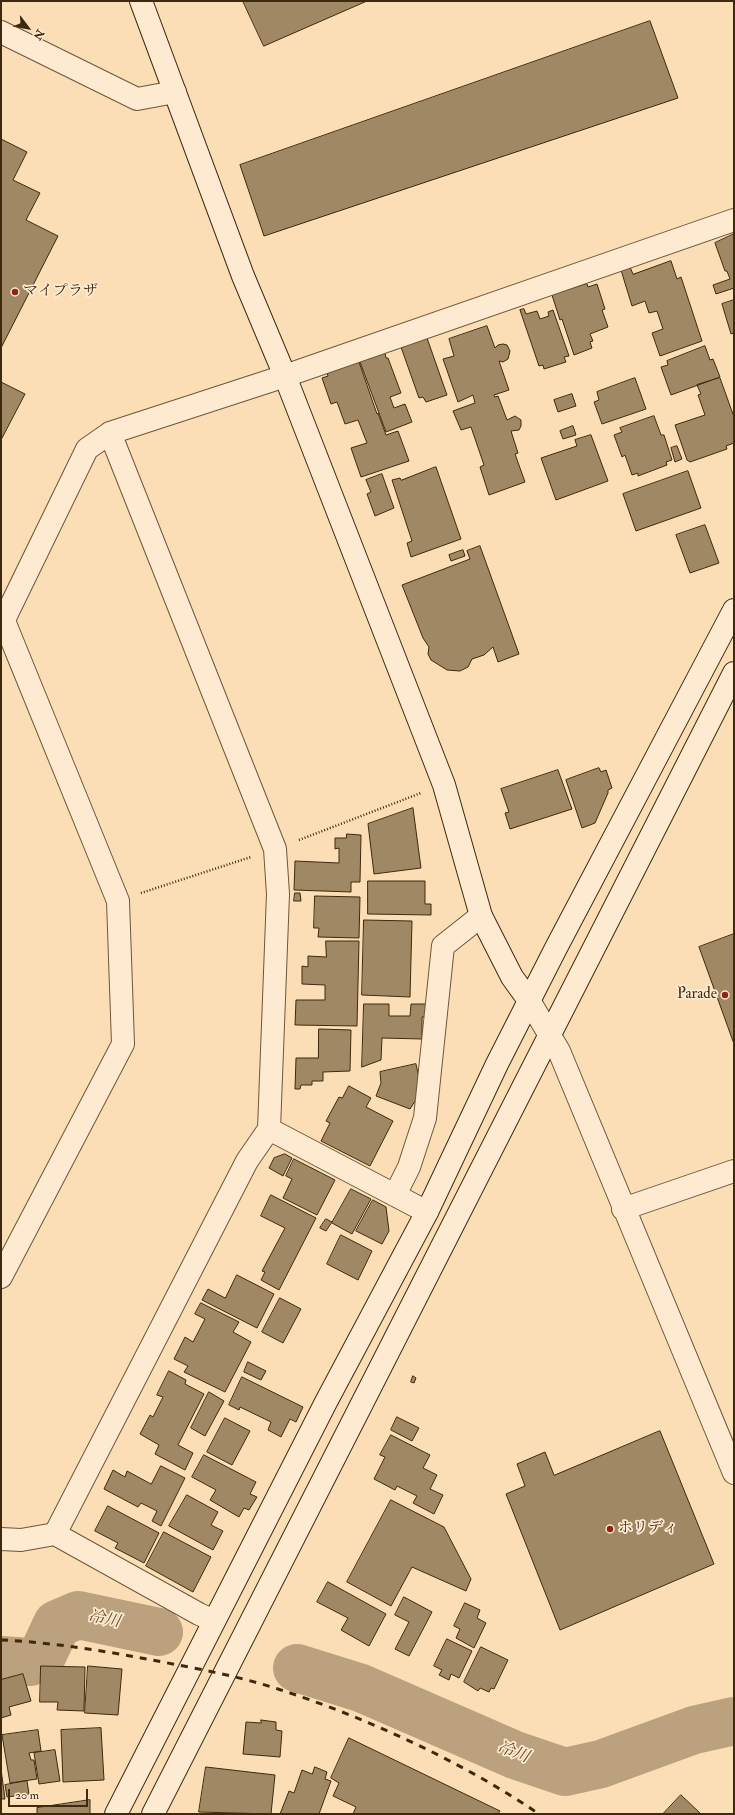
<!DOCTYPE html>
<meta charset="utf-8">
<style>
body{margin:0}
#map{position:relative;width:735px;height:1815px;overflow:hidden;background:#fcdeb6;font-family:"IM FELL Double Pica",serif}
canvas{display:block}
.frame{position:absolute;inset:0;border:2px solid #3d2a0e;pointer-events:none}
.north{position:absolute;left:8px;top:8px;width:40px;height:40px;-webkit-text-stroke:3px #fdead0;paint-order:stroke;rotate:122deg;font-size:11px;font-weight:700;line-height:16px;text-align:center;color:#3d2a0e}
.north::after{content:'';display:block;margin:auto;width:14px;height:18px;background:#3d2a0e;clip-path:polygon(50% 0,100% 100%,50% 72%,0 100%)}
.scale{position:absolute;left:8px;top:1789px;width:80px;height:18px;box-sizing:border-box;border:2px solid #3d2a0e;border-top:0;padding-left:5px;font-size:12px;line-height:14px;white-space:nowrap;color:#3d2a0e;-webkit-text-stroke:3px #fdead0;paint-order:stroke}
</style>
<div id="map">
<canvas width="735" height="1815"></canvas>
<div class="frame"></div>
<div class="north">N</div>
<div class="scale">20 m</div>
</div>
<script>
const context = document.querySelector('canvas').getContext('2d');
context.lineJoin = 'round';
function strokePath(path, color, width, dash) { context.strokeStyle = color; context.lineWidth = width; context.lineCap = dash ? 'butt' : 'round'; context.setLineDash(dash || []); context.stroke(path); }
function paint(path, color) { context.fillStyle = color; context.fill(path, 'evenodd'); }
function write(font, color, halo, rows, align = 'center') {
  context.font = font + ' "IM FELL Double Pica","Noto Serif JP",serif'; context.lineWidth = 3.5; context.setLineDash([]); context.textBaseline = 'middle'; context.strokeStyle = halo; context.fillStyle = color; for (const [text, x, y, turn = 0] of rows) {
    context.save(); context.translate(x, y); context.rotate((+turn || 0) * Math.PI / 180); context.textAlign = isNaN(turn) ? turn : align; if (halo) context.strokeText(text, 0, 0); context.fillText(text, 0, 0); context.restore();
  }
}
strokePath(new Path2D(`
 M 1,1660 L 30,1662 L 43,1654 L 57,1624 L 78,1615 L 159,1632
 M 297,1668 L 361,1688 L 515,1755 L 565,1772 L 601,1764 L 694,1730 L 734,1721`), '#bba17d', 48);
const building = new Path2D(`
 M 243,1 L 367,1 L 264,46 Z
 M 650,21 L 678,98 L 264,236 L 240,165 Z
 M 1,139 L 27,152 L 13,180 L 40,193 L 26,220 L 58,236 L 1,348 Z
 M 734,234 L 734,288 L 716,294 L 713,285 L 730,279 L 727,271 L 725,271 L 715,243 Z
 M 671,261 L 677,279 L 681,277 L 702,341 L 660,356 L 652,333 L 663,329 L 657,311 L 649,313 L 645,301 L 632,306 L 621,270 L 630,267 L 633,274 Z
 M 587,284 L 588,287 L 597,284 L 605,309 L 602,310 L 608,327 L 590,334 L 593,341 L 590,342 L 592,348 L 574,355 L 562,319 L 560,320 L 552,295 Z
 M 734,300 L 734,333 L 731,334 L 722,304 Z
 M 524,309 L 526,314 L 537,311 L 540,319 L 549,316 L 548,312 L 553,310 L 569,356 L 564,357 L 566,362 L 544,369 L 543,365 L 539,366 L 520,310 Z
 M 487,326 L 495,348 L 498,345 L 503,344 L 507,345 L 510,351 L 508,359 L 503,362 L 499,361 L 509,390 L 494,395 L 495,397 L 498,396 L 507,420 L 515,416 L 521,420 L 521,426 L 519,430 L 511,431 L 518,453 L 515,454 L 525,482 L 489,495 L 480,467 L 484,465 L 471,427 L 461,430 L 453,411 L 475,403 L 473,395 L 458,402 L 443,359 L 454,356 L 449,339 Z
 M 427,338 L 447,395 L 426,402 L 423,397 L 419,398 L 401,347 Z
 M 705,346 L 710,360 L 713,359 L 720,377 L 671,395 L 661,367 L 668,365 L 667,361 Z
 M 385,353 L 386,358 L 388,358 L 401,393 L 390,397 L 394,408 L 405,404 L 412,422 L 386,432 L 360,362 Z
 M 359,362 L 377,414 L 378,413 L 386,435 L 398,431 L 409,461 L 361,477 L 351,448 L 367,443 L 358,420 L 345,424 L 337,402 L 331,404 L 322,378 L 328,376 L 327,373 Z
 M 635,378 L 646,409 L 602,424 L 594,402 L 599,400 L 597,392 Z
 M 720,378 L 734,417 L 734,443 L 726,446 L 727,449 L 690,462 L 687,460 L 675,425 L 705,415 L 698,395 L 701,394 L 697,385 Z
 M 1,382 L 25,394 L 1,440 Z
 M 572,394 L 576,406 L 558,412 L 554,400 Z
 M 654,416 L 661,435 L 664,435 L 672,460 L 666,462 L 667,465 L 638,476 L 638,473 L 632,475 L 625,455 L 622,457 L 614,435 L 622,432 L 620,428 Z
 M 573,426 L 576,435 L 563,439 L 560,431 Z
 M 591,435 L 608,481 L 556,500 L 541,458 L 577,446 L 575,440 Z
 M 677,446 L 682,459 L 675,462 L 671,448 Z
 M 436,467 L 461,539 L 411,557 L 407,543 L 412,541 L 392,480 L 400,478 L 401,480 Z
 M 688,471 L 701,508 L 636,531 L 623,494 Z
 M 382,474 L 394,508 L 375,516 L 367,494 L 371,492 L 366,480 Z
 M 705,525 L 719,563 L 690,573 L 676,535 Z
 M 480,546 L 519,654 L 498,662 L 493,647 L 484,655 L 472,659 L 468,667 L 460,671 L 447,670 L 431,660 L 428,654 L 429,647 L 423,638 L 402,585 L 470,559 L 467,551 Z
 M 463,550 L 465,556 L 451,561 L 449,555 Z
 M 599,768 L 601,772 L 606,770 L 612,788 L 608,790 L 608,793 L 595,823 L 582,828 L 566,780 Z
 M 558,770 L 572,809 L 510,829 L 505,813 L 509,812 L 501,789 Z
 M 413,808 L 421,868 L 374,874 L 368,824 Z
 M 347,834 L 361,835 L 360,882 L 351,882 L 351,892 L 294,890 L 295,861 L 339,863 L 339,848 L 335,849 L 335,838 L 346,838 Z
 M 368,881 L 425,881 L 425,904 L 431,904 L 431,915 L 368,914 Z
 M 295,893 L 300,893 L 301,901 L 294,901 Z
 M 315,896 L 360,897 L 359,938 L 318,937 L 319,928 L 314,928 Z
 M 364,920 L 412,921 L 410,997 L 362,995 Z
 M 734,934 L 734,1044 L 699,947 Z
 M 326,941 L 359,941 L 357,1026 L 295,1025 L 296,1000 L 325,1000 L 325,985 L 302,984 L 302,966 L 308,967 L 308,956 L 326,957 Z
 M 364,1004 L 389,1004 L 389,1016 L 410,1016 L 411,1004 L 429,1004 L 428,1017 L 422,1017 L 422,1039 L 382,1038 L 381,1060 L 362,1067 Z
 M 319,1029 L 351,1030 L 350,1071 L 323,1072 L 323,1081 L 312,1081 L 312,1085 L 301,1085 L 300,1089 L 295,1089 L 296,1058 L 318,1058 Z
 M 416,1064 L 420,1082 L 417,1098 L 410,1109 L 376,1096 L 381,1083 L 380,1072 Z
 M 349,1086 L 371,1098 L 366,1107 L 393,1121 L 370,1166 L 321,1141 L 330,1123 L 326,1121 L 339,1097 L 342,1098 Z
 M 285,1154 L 292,1158 L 283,1176 L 269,1168 L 274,1158 Z
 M 294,1159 L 335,1180 L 317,1215 L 283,1198 L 292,1179 L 286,1176 Z
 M 351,1189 L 371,1199 L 352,1234 L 332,1223 Z
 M 271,1195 L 316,1218 L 279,1290 L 261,1280 L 265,1272 L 262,1271 L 285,1228 L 261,1216 Z
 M 373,1200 L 386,1207 L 389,1231 L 382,1244 L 356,1231 Z
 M 326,1219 L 332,1222 L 326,1231 L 320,1228 Z
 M 341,1235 L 372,1251 L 358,1280 L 327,1264 Z
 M 237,1275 L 274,1294 L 257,1328 L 202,1300 L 208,1289 L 225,1298 Z
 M 280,1298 L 301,1309 L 283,1343 L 262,1332 Z
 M 201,1303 L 239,1322 L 233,1332 L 251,1342 L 225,1392 L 184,1372 L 188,1366 L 174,1359 L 185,1337 L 193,1342 L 205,1319 L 195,1314 Z
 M 248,1362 L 266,1371 L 261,1380 L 244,1372 Z
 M 169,1371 L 186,1380 L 185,1384 L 204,1394 L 178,1445 L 193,1453 L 185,1470 L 155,1454 L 159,1445 L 140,1434 L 150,1415 L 153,1417 L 163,1397 L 157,1395 Z
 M 413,1376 L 416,1378 L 414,1383 L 411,1382 Z
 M 242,1377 L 303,1407 L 296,1422 L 290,1419 L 281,1437 L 268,1430 L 271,1422 L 240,1407 L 239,1410 L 229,1405 Z
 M 209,1392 L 224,1401 L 205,1436 L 191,1428 Z
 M 397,1417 L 419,1428 L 412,1441 L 391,1430 Z
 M 225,1418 L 250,1431 L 232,1465 L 207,1452 Z
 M 660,1431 L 714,1564 L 560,1630 L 506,1494 L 525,1486 L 517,1464 L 545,1452 L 554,1475 Z
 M 391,1435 L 430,1455 L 423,1468 L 437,1475 L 430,1489 L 443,1495 L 434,1514 L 413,1503 L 417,1496 L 397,1486 L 395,1490 L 374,1479 L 385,1457 L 380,1455 Z
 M 204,1455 L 256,1482 L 250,1494 L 257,1497 L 249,1510 L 244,1508 L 239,1517 L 210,1500 L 216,1490 L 192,1477 Z
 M 161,1466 L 185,1478 L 161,1526 L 152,1521 L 157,1511 L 141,1503 L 138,1507 L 104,1489 L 113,1470 L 125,1477 L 127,1471 L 151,1484 Z
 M 187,1495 L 218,1512 L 211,1525 L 223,1531 L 213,1550 L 169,1526 Z
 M 391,1500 L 444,1527 L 471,1579 L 466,1591 L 412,1567 L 391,1606 L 347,1582 Z
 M 108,1506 L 159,1533 L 144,1563 L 115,1548 L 118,1543 L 95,1531 Z
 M 164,1532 L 211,1557 L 193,1592 L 146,1566 Z
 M 328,1582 L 386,1614 L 369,1646 L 341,1630 L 348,1618 L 317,1602 Z
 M 404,1597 L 432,1612 L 409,1656 L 395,1649 L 409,1622 L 395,1615 Z
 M 465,1603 L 480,1610 L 477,1618 L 486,1623 L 474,1648 L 456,1638 L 460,1629 L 454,1626 Z
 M 447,1639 L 472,1651 L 459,1678 L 451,1674 L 449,1680 L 439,1675 L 442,1670 L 434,1666 Z
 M 481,1647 L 508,1660 L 494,1689 L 491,1688 L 489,1692 L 480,1688 L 478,1691 L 464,1682 Z
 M 41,1666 L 85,1667 L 84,1711 L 57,1710 L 58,1702 L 40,1702 Z
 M 88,1666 L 122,1669 L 118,1715 L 85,1713 Z
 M 23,1674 L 31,1701 L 9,1707 L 11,1715 L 1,1718 L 1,1680 Z
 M 261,1720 L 276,1722 L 276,1730 L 282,1731 L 280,1757 L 243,1754 L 246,1722 L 261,1723 Z
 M 101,1728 L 104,1780 L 63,1782 L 61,1730 Z
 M 38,1730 L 41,1751 L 29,1753 L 31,1760 L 34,1760 L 37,1779 L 10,1783 L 2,1735 Z
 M 349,1738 L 500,1811 L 498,1814 L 353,1814 L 356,1807 L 333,1796 L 339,1783 L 331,1778 Z
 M 55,1750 L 60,1781 L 39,1784 L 34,1753 Z
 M 206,1767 L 275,1775 L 271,1814 L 199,1812 Z
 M 315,1767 L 327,1772 L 325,1779 L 331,1781 L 319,1814 L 280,1814 L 289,1791 L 294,1793 L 302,1770 L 312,1774 Z
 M 1,1769 L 5,1799 L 1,1799 Z
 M 27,1781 L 29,1794 L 7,1797 L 5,1785 Z
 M 681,1795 L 701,1814 L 663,1814 Z
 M 90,1800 L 90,1814 L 37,1814 L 37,1808 Z`);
paint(building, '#a08865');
strokePath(building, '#3d2a0e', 1);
const street = new Path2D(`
 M 1,32 L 137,99 L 175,92
 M 1,626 L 87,449 L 110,433 L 285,376 L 734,220
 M 530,1002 L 559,1051 L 734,1473
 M 269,1129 L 427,1212
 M 395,1195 L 409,1167 L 425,1118 L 443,946 L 481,916
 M 623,1209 L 734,1171
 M 1,1277 L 123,1044 L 118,901 L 4,621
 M 55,1534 L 247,1161 L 269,1129 L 278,894 L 275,849 L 110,433
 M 1,1539 L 21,1540 L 55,1534 L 199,1614 L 214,1621`);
const secondary = new Path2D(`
 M 141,1 L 243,276 L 285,376 L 444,785 L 481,916 L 512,977 L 530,1002
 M 116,1814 L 326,1402 L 427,1212 L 497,1064 L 556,948 L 734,610
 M 153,1814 L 734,673`);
strokePath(street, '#6d5738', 24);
strokePath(secondary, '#3d2a0e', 24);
strokePath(new Path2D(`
 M 299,840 L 421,793
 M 141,893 L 251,857`), '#3d2a0e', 2.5, [1, 2]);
strokePath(street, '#fdead0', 22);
strokePath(secondary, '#fdead0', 22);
strokePath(new Path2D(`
 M 1,1640 C 46,1642 92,1649 136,1657 C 183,1666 232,1674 278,1689 C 365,1717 463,1762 539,1814`), '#3d2a0e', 3, [7, 7]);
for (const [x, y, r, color] of [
 [15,292,4,"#8f2418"],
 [725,995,4,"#8f2418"],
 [610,1529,4,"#8f2418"]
]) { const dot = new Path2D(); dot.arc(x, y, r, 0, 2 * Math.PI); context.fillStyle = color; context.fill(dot); strokePath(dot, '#fdead0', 1.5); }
write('15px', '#3d2a0e', '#fdead0', [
 ["マイプラザ",23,292],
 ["Parade",717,995,"right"],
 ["ホリディ",618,1529]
], 'left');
write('italic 16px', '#634e2f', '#fdead0', [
 ["冷川",104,1620,12],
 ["冷川",513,1753,21]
]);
</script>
